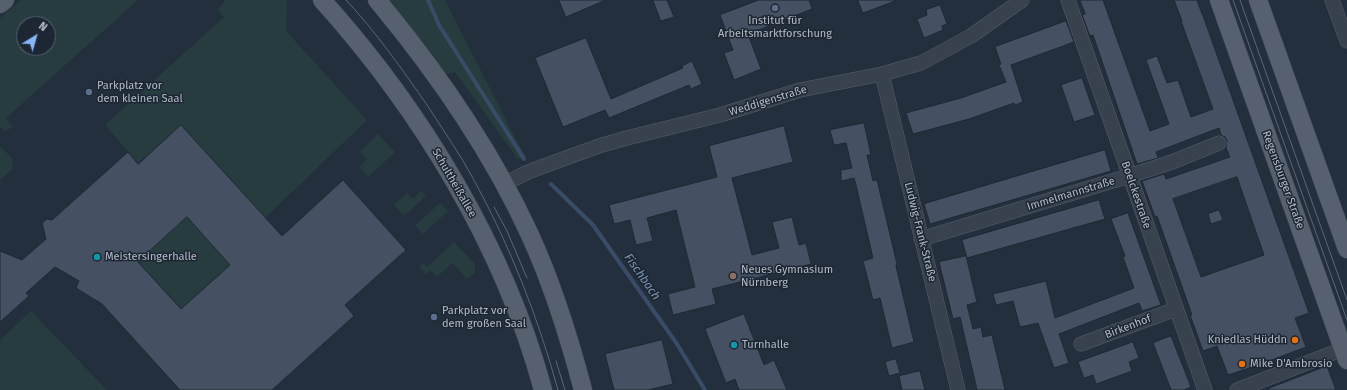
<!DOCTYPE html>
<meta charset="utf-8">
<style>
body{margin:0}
#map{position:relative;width:1347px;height:390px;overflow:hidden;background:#242f3e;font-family:"Fira Sans",sans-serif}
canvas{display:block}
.north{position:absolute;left:16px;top:16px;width:40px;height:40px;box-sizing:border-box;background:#1d2633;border:1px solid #59626f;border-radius:50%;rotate:37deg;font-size:11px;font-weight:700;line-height:16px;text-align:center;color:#b4bcc9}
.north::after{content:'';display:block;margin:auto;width:14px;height:18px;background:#8ab4f8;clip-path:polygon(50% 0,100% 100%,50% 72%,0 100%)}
</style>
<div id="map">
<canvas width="1347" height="390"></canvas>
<div class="north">N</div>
</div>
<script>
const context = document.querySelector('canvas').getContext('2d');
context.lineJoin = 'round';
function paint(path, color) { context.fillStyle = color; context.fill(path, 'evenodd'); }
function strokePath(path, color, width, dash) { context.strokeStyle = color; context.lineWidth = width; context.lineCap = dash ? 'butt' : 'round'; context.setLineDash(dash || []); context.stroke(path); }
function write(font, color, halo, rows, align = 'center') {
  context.font = font + ' "Fira Sans",sans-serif'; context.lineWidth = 3; context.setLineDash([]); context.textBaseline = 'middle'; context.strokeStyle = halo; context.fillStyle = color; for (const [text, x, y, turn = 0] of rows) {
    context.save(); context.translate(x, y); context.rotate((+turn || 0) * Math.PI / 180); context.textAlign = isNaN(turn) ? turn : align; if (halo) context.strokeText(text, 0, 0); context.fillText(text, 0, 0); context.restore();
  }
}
paint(new Path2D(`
 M 21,0 L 138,0 L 6,118 L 13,127 L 5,131 L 0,127 L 0,18 ZM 24,24 L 48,24 L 48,48 L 24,48 Z
 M 225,0 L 287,0 L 286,31 L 367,120 L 265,218 L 181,125 L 138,163 L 105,125 L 224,17 L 218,10 Z
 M 386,0 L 445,0 L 512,132 L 527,158 L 518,159 L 455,72 L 443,75 Z
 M 378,134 L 395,152 L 368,177 L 359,167 L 367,159 L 360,151 Z
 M 0,146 L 12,158 L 13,168 L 0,180 Z
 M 421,191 L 426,196 L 404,216 L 394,205 L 407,193 L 413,199 Z
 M 440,203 L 448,211 L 423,234 L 415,225 Z
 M 187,217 L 230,265 L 181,309 L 138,262 Z
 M 454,242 L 475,264 L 475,273 L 467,279 L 452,263 L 437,277 L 430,270 L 426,274 L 419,267 L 423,263 L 427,267 Z
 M 31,311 L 107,390 L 0,390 L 0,340 Z`), '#263c3f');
strokePath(new Path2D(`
 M 428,0 L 439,25 L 524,159
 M 551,184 L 593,225 L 677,344 L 705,390`), '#394c67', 4);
const building = new Path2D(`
 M 559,0 L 606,0 L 566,17 Z
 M 653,0 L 667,0 L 674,17 L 661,21 Z
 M 759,0 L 809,0 L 812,9 L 748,34 L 761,69 L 734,80 L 724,53 L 733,50 L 720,15 Z
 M 858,0 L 895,0 L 895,1 L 863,13 Z
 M 1080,0 L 1103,0 L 1150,131 L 1169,124 L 1146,60 L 1157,56 L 1167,83 L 1178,80 L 1191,117 L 1213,109 L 1181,21 L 1182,21 L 1174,0 L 1197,0 L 1202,14 L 1202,13 L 1309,313 L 1295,318 L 1306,347 L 1264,363 L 1228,375 L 1217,346 L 1203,351 L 1190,315 L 1192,315 L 1157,216 L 1155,217 L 1142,181 L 1164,174 L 1166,179 L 1230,157 L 1226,148 L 1227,140 L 1225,137 L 1221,135 L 1219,128 L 1156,152 L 1158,158 L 1137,164 L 1093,35 L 1090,36 L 1082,15 L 1085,14 ZM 1237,177 L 1264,255 L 1201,277 L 1173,199 Z
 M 940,5 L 947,24 L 942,26 L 943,30 L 924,38 L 917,19 L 927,15 L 926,10 Z
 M 1066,21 L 1074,42 L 1011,65 L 1023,102 L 1015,105 L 1014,103 L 969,119 L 913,134 L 906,113 L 961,98 L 1006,82 L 999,65 L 1001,64 L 995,47 Z
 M 586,38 L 611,99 L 683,68 L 682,66 L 692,61 L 702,84 L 691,89 L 689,85 L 609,118 L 605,110 L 563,127 L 535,58 Z
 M 1082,78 L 1095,115 L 1074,122 L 1061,85 Z
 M 864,123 L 871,155 L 867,155 L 873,181 L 877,180 L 897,264 L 896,265 L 896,266 L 914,342 L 892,348 L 880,298 L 873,300 L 863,261 L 873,258 L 856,185 L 854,178 L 841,181 L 841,170 L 852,168 L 846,143 L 834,145 L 830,130 Z
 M 181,125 L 282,236 L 343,180 L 406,250 L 345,305 L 354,316 L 272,390 L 180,390 L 102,304 L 76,288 L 79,281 L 55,267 L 26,293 L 29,296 L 0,322 L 0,251 L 22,260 L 46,239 L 42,223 L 47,219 L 52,220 L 128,152 L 138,164 ZM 187,217 L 230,265 L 181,309 L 138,262 Z
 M 784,126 L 793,162 L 732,178 L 752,255 L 779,248 L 772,222 L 792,217 L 799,245 L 806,243 L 811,264 L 712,289 L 716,304 L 673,315 L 668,294 L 695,287 L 676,210 L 647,218 L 653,241 L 636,245 L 630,220 L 614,224 L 609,205 L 717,177 L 709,146 Z
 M 1105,150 L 1111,171 L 930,224 L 924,204 Z
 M 1099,200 L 1105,219 L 967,258 L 962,240 Z
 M 1219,210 L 1223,220 L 1211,224 L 1208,214 Z
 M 1128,213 L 1161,305 L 1142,311 L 1139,303 L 1059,334 L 1069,363 L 1054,368 L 1038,323 L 1020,327 L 1013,301 L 996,305 L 993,294 L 1046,281 L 1055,318 L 1134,288 L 1123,257 L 1125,256 L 1111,219 Z
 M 966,256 L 977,302 L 967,305 L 973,329 L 981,327 L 983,337 L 992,335 L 1005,390 L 977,390 L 960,317 L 953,319 L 939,262 Z
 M 744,314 L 764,365 L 774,360 L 787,390 L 739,390 L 735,379 L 726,383 L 705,329 Z
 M 1171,336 L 1191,387 L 1184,390 L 1171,390 L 1153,343 Z
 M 662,340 L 673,384 L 648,390 L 614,390 L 605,354 Z
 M 1133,342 L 1139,358 L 1129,362 L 1132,371 L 1096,384 L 1093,375 L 1084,378 L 1078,362 Z
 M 896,359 L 900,373 L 889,376 L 885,362 Z
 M 1327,366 L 1336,390 L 1269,390 L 1268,389 Z
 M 920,371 L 925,390 L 902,390 L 899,376 Z`);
paint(building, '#455162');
strokePath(building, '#1f2835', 1);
const minor = new Path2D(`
 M 1068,0 L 1205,390
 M 1332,0 L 1347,41
 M 882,74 L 958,390
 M 504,184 L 528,172 L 552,163 L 602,145 L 627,138 L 720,115 L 800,90 L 882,74 L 921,63 L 971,36 L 1022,0
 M 921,239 L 1129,176 L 1172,162 L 1219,143
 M 1081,344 L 1176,309
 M 1237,390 L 1343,349`);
const major = new Path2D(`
 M 322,0 C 421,110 504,246 543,390
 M 377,0 C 437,72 491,150 530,235 C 553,285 569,337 583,390
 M 1219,0 L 1347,360
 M 1258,0 L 1347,249
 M 0,4 L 5,0`);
strokePath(minor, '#565f6c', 15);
strokePath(major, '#414a57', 19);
strokePath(minor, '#38414e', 14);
strokePath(major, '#56606e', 18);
strokePath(new Path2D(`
 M 346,0 C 376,32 402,69 427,105 C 443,130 460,154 474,180 C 510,246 538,317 558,390
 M 1233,0 L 1347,320
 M 1240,0 L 1347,300
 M 494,207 L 507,231 L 527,278
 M 556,361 L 565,390`), '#5a6575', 1);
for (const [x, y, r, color] of [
 [775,8,4,"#5c6f8a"],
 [89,92,4,"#5c6f8a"],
 [97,257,4,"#0f9aa8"],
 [733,276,4,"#8d6e63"],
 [434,317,4,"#5c6f8a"],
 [1295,340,4,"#e8710a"],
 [734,345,4,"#0f9aa8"],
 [1242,364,4,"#e8710a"]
]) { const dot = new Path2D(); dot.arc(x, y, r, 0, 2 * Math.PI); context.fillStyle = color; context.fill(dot); strokePath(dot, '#1d2633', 1.5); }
write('11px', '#b4bcc9', '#1d2633', [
 ["Institut für",775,21,"center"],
 ["Arbeitsmarktforschung",775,34,"center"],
 ["Parkplatz vor",97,86],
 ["dem kleinen Saal",97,99],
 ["Meistersingerhalle",105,257],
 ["Neues Gymnasium",741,270],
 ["Nürnberg",741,283],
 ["Parkplatz vor",442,311],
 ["dem großen Saal",442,324],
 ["Kniedlas Hüddn",1287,340,"right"],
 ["Turnhalle",742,345],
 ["Mike D'Ambrosio",1250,364]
], 'left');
write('11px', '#b4bcc9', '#1d2633', [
 ["Weddigenstraße",768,101,-17],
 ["Regensburger Straße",1283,180,70],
 ["Schultheißallee",454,183,60],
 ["Immelmannstraße",1071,194,-17],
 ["Boelckestraße",1136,195,71],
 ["Ludwig-Frank-Straße",920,232,76],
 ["Birkenhof",1128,327,-21]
]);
write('italic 12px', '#7c92b1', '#1d2633', [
 ["Fischbach",642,277,55]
]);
</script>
